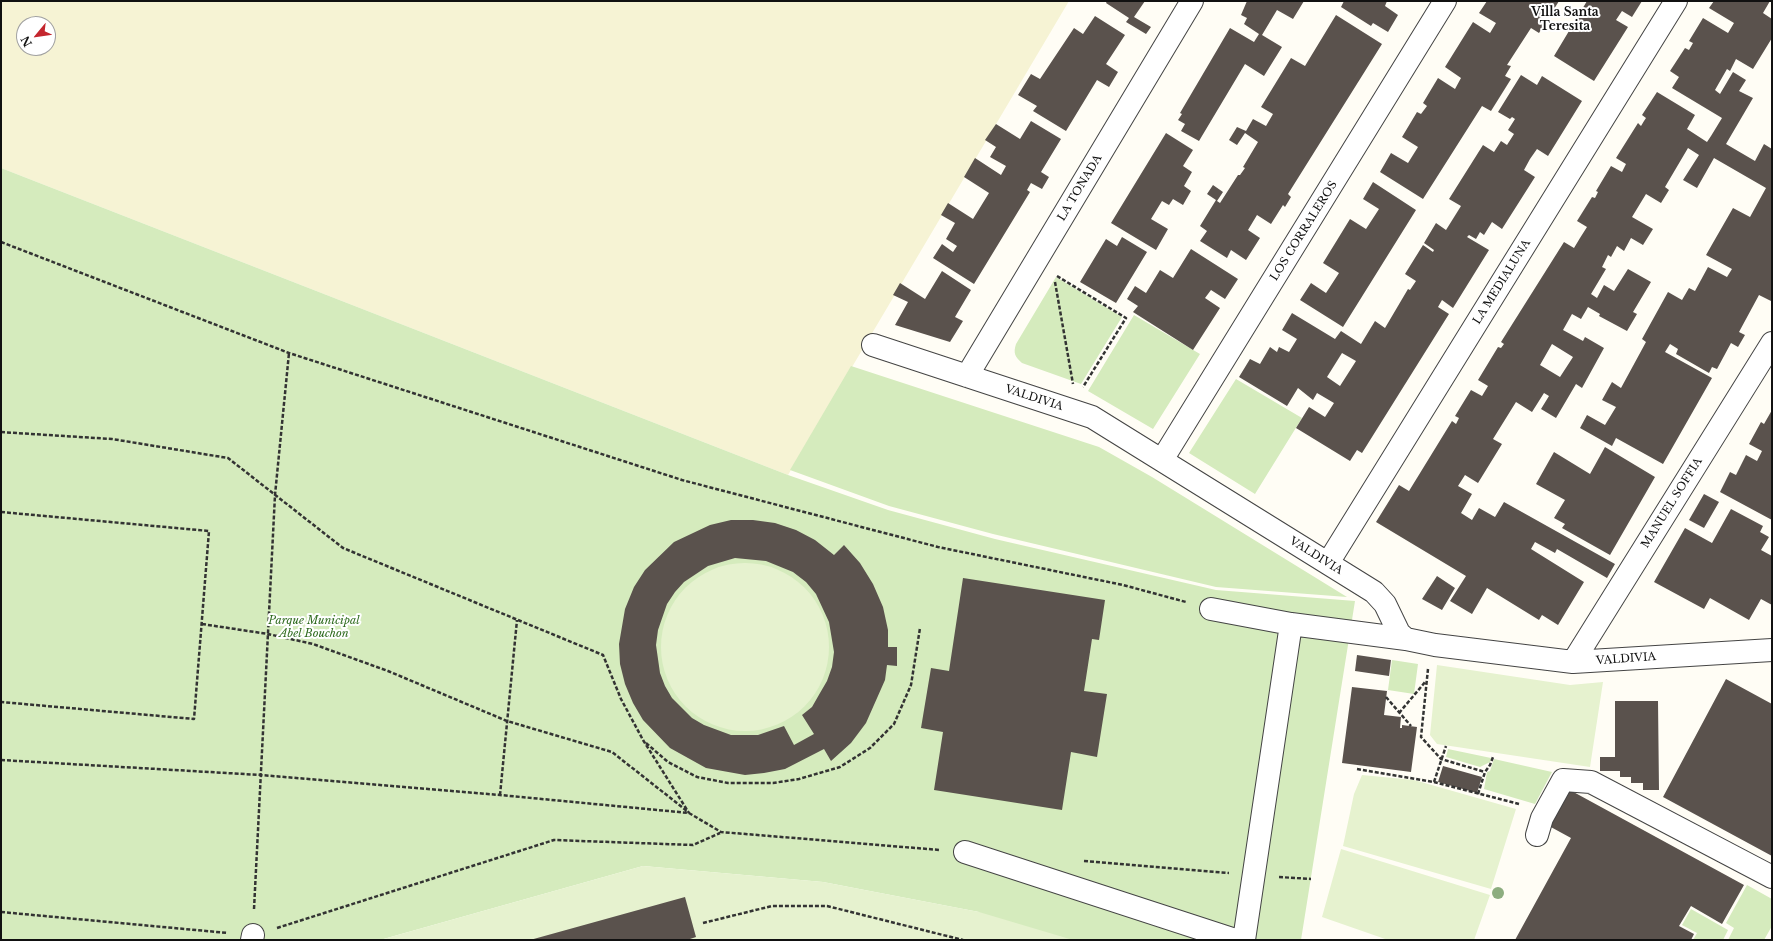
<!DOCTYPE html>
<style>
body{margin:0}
#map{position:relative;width:1773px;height:941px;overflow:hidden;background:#fffdf5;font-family:"Libre Baskerville",serif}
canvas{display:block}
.frame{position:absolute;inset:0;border:2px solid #111;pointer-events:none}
.north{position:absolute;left:16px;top:16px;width:40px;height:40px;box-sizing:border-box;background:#fff;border:1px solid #a0a0a0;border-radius:50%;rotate:241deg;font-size:11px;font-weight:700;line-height:16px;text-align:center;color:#111}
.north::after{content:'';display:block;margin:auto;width:14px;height:18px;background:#c4262e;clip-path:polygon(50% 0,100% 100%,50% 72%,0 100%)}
</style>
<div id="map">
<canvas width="1773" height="941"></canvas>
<div class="frame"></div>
<div class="north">N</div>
</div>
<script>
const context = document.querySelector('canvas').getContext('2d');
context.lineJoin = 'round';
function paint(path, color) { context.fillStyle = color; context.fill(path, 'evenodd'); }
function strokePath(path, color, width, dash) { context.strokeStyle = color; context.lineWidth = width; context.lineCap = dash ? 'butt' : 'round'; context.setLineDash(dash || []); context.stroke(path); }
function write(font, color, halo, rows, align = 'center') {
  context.font = font + ' "Libre Baskerville",serif'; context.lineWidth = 4; context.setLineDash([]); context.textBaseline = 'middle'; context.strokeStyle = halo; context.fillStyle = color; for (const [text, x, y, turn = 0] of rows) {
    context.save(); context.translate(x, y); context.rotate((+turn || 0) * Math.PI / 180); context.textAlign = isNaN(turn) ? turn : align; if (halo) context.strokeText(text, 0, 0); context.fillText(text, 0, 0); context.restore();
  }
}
paint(new Path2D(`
 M 1,1 L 1069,1 L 788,475 L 1,168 ZM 24,24 L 48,24 L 48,48 L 24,48 Z`), '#f6f3d4');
paint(new Path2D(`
 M 1,168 L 788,475 L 888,510 L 995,539 L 1216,590 L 1355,601 L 1301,940 L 984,940 L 979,912 L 823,882 L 643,866 L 380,940 L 1,940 Z
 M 1056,277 L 1122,317 L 1081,384 L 1022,363 C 1015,357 1013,353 1016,344 Z
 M 1134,315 L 1200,354 L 1153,429 L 1088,391 Z
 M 851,366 L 1099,447 L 1152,477 L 1347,597 L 1216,587 L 993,534 L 889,506 L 790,470 Z
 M 1236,379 L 1302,418 L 1255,494 L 1189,453 Z
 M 1392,660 L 1418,664 L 1414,694 L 1388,690 Z
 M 1448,749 L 1491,758 L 1490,762 L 1480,767 L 1446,757 Z
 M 1494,759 L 1552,772 L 1535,804 L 1484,789 L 1487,772 L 1490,771 Z
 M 1747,885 L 1772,899 L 1772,926 L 1764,940 L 1728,940 L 1734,928 L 1726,923 Z
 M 1691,909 L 1728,930 L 1723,940 L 1693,940 L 1697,933 L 1682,925 Z`), '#d5ebbd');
paint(new Path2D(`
 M661 647a84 84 0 1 1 168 0a84 84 0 1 1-168 0Z
 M 1437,665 L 1570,685 L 1603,682 L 1590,767 L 1437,744 L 1430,735 Z
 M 1362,775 L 1414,780 L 1516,809 L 1491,889 L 1343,846 L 1354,794 Z
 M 1341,849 L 1490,895 L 1474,940 L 1388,940 L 1322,917 Z
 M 643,866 L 823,882 L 979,912 L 1073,940 L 380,940 Z`), '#e6f2cf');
paint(new Path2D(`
 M 1107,1 L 1145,1 L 1134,17 L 1151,27 L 1146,34 L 1126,22 L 1129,18 L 1106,3 Z
 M 1247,1 L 1304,1 L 1293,19 L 1277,10 L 1262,35 L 1282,47 L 1264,76 L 1245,64 L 1199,141 L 1181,131 L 1185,124 L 1178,120 L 1182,114 L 1180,113 L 1230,28 L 1254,42 L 1259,34 L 1244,24 L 1247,18 L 1241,15 Z
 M 1344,1 L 1387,1 L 1385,6 L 1398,15 L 1388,32 L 1373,23 L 1371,26 L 1341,7 Z
 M 1487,1 L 1559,1 L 1539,33 L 1531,28 L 1507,65 L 1511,66 L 1505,76 L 1511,79 L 1491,111 L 1482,106 L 1423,199 L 1380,172 L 1391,153 L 1408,163 L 1418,147 L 1402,137 L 1417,112 L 1421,114 L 1427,106 L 1423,103 L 1438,78 L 1455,89 L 1461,78 L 1445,67 L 1473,22 L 1490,33 L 1496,23 L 1479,13 Z
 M 1587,1 L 1642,1 L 1632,17 L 1622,11 L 1616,20 L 1628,27 L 1594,81 L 1554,56 Z
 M 1714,1 L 1770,1 L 1763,13 L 1772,19 L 1772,38 L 1753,69 L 1736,59 L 1730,71 L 1727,69 L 1715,90 L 1720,94 L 1733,72 L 1746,80 L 1739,91 L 1753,98 L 1726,144 L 1755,161 L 1764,144 L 1772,149 L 1772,299 L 1771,301 L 1759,295 L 1739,332 L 1745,335 L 1738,347 L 1731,343 L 1717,369 L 1712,367 L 1709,373 L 1676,354 L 1678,349 L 1670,344 L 1665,352 L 1712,378 L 1663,464 L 1616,438 L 1612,446 L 1580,428 L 1587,415 L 1605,425 L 1616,407 L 1602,400 L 1612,382 L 1621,388 L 1646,342 L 1642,339 L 1668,292 L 1682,300 L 1689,288 L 1695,291 L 1708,267 L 1727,277 L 1732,269 L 1706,255 L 1733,208 L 1750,217 L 1766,188 L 1714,158 L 1697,188 L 1683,180 L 1699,155 L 1688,148 L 1665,187 L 1669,190 L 1661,203 L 1646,194 L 1632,217 L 1653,229 L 1643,245 L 1631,238 L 1624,251 L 1617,246 L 1611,257 L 1608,255 L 1602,267 L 1606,269 L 1591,294 L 1597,298 L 1604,285 L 1614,291 L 1628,269 L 1651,282 L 1633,312 L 1637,314 L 1627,331 L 1599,316 L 1600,314 L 1588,307 L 1581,319 L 1572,314 L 1563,330 L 1583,341 L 1585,337 L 1604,348 L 1582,388 L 1576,384 L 1556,418 L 1541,409 L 1549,396 L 1544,393 L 1532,412 L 1516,402 L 1493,439 L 1502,444 L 1478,483 L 1465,475 L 1458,486 L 1472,494 L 1461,513 L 1472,520 L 1479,508 L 1495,517 L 1504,502 L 1615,564 L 1607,578 L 1557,549 L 1555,553 L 1535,542 L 1531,549 L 1584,582 L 1558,625 L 1542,615 L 1539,620 L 1487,588 L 1472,614 L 1450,601 L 1466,576 L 1376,522 L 1399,485 L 1409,491 L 1452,421 L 1456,424 L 1459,418 L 1455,416 L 1471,390 L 1482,396 L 1488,386 L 1478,380 L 1498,347 L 1501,348 L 1504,344 L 1501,342 L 1564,242 L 1574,248 L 1580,238 L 1587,227 L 1577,221 L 1592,197 L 1595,198 L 1598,192 L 1596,191 L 1611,166 L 1622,172 L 1626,164 L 1616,158 L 1638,123 L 1641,126 L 1644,121 L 1646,118 L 1642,115 L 1657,92 L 1695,115 L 1687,129 L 1707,142 L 1711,136 L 1722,118 L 1672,88 L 1679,77 L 1670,71 L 1685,48 L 1689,50 L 1693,43 L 1689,41 L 1703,18 L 1728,33 L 1734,23 L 1709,8 ZM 1552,344 L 1573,357 L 1560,377 L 1540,365 Z
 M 1336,15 L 1382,44 L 1288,194 L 1291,197 L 1285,207 L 1283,205 L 1271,224 L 1257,215 L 1248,230 L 1260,238 L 1246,260 L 1231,250 L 1227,258 L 1200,241 L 1207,231 L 1200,226 L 1216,200 L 1207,194 L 1213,185 L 1223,192 L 1217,201 L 1220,203 L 1238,175 L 1240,175 L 1245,168 L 1243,167 L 1258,142 L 1245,133 L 1237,145 L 1229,140 L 1237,127 L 1246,131 L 1253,119 L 1266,126 L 1273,114 L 1261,107 L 1291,58 L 1305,66 Z
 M 1095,16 L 1125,35 L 1106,64 L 1118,72 L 1109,87 L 1097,80 L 1066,131 L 1033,111 L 1037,106 L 1018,95 L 1031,74 L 1040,79 L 1074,28 L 1083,34 Z
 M 1521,75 L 1537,85 L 1542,76 L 1582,101 L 1548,156 L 1537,149 L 1530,159 L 1524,170 L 1535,177 L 1502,229 L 1492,222 L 1484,235 L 1480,232 L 1476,239 L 1469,235 L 1467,237 L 1489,250 L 1453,308 L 1442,300 L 1438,307 L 1449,314 L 1362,453 L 1357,450 L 1350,461 L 1296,428 L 1309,407 L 1325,417 L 1334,403 L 1317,393 L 1313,400 L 1298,388 L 1287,406 L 1239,377 L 1250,359 L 1260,364 L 1270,347 L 1277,352 L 1279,347 L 1289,352 L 1297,339 L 1282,330 L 1292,313 L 1335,339 L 1341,331 L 1361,344 L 1375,321 L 1385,328 L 1408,289 L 1410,290 L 1416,281 L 1405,274 L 1423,245 L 1433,252 L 1434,250 L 1424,243 L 1436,223 L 1446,230 L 1461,206 L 1449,199 L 1483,145 L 1494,152 L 1501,141 L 1507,145 L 1514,134 L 1508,130 L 1515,119 L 1512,117 L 1510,119 L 1498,112 ZM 1342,353 L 1356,361 L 1340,386 L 1327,377 Z
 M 1031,121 L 1061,139 L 1041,172 L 1049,177 L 1042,189 L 1031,183 L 1027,190 L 1030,192 L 974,284 L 933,258 L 942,244 L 953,252 L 957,246 L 946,239 L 955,223 L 941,215 L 948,203 L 973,219 L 989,193 L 964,177 L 975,158 L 1001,175 L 1006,166 L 990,157 L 996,147 L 985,140 L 996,124 L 1020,139 Z
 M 1166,133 L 1193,150 L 1183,166 L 1192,172 L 1184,186 L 1191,191 L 1183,205 L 1173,199 L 1169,205 L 1162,201 L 1151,219 L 1168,229 L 1156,250 L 1111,223 Z
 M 1373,182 L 1416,210 L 1343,327 L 1300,300 L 1311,283 L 1326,293 L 1339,273 L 1323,263 L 1350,219 L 1366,229 L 1379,209 L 1363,199 Z
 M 1122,237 L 1147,252 L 1116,303 L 1080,282 L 1106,239 L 1117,246 Z
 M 1191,249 L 1238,279 L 1225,299 L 1211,290 L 1205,298 L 1220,308 L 1193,350 L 1133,312 L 1138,306 L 1127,299 L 1135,286 L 1146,293 L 1160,270 L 1173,278 Z
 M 942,271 L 971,290 L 955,317 L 963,321 L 950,342 L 895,325 L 908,302 L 893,295 L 900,283 L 925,299 Z
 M 1772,410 L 1772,520 L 1720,492 L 1730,472 L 1736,475 L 1746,455 L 1757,461 L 1762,451 L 1749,444 L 1761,422 L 1764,424 Z
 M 1605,447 L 1655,477 L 1610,555 L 1562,528 L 1565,524 L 1554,518 L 1565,500 L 1536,484 L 1554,452 L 1590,474 Z
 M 1704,494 L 1719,502 L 1704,528 L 1689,520 Z
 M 1731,509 L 1763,526 L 1760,532 L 1769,537 L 1761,550 L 1772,556 L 1772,605 L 1761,599 L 1749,620 L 1710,598 L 1704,609 L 1654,582 L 1685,528 L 1712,543 Z
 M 731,520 L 753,520 L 775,523 L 796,530 L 815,540 L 834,555 L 844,545 L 860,563 L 873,584 L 883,607 L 888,630 L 888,647 L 897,647 L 897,666 L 887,665 L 885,680 L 866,723 L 851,743 L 831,761 L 824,749 L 785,769 L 764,773 L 745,775 L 706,768 L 670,748 L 643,720 L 633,703 L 625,684 L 620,664 L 619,644 L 625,609 L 634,587 L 645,570 L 674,542 L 710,525 ZM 735,558 L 766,561 L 793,572 L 806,582 L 816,594 L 829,622 L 834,652 L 832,667 L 827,681 L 820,693 L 812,707 L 802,715 L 814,734 L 794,745 L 784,726 L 758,735 L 731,735 L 704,725 L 692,718 L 672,698 L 665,686 L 660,673 L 656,645 L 658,630 L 667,604 L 675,592 L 684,582 L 708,566 Z
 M 1437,576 L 1455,588 L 1442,610 L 1422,599 Z
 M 963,578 L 1105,600 L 1099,640 L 1092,639 L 1084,691 L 1107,694 L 1097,757 L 1071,752 L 1062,810 L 934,790 L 943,732 L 921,728 L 931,668 L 949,671 Z
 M 1357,655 L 1391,660 L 1389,676 L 1355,671 Z
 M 1726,679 L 1772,704 L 1772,856 L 1663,797 Z
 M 1352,687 L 1387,691 L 1384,715 L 1401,717 L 1400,728 L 1402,728 L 1402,725 L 1417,727 L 1411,772 L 1342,763 Z
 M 1615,701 L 1658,701 L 1659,790 L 1643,790 L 1643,783 L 1631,783 L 1631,777 L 1620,777 L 1620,771 L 1600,771 L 1600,757 L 1615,757 Z
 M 1443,766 L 1482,777 L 1477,793 L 1438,782 Z
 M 1568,789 L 1744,885 L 1722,924 L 1691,906 L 1679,926 L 1694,934 L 1691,940 L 1515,940 L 1571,838 L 1549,826 Z
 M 685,897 L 696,937 L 687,940 L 530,940 Z`), '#5a524d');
const minor = new Path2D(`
 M 873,345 L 1092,417 L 1374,592 L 1385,604 L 1399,633 L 1406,639 L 1435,645 L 1573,662 L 1772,650
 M 967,376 L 1192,1
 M 1162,460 L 1445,1
 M 1328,563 L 1676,1
 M 1211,609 L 1291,624 L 1406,639
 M 1573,662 L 1772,343
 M 1537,835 L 1542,818 L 1563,780 L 1591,782 L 1772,877
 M 965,852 L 1235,940
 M 252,940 L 253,935
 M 1244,940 L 1291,624`);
strokePath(minor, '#444', 24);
strokePath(new Path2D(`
 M 1,242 L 289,353 L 682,480 L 938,547 L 1123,585 L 1186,602
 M 1057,276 L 1126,318 L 1083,387
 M 1055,282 L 1073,384
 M 1,432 L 112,439 L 228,458 L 343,548 L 603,655 L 621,699 L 643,740 L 689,813
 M 1,512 L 209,531 L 194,719 L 1,702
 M 202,624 L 268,634 L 313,644 L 388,671 L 507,721 L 612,752 L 687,811
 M 1428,669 L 1421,737 L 1441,759 L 1485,772
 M 1386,697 L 1411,726
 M 1399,713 L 1426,681
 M 646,743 L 668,762 L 697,777 L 728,783 L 773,783 L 799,779 L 840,767 L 870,748 L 894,724 L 911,685 L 920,628
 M 1,760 L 261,775 L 500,795 L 689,813 L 721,832 L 940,850
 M 1357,769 L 1434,782 L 1519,804
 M 1434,782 L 1446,746
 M 1478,794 L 1485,772 L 1490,765 L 1493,757
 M 500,795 L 517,620
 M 1084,861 L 1229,873
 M 1279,877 L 1311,879
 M 254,909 L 275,495 L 289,353
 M 1,912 L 228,933
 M 703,923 L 772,906 L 827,906 L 963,940
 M 277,928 L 554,840 L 693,845 L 720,833`), '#333', 2.5, [4, 2]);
strokePath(minor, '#fff', 22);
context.fillStyle = '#8dad7f';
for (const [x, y] of [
 [1498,893]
]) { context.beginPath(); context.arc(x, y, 6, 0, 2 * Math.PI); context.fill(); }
write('11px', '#111', '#fff', [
 ["LA TONADA",1080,188,-59],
 ["LOS CORRALEROS",1304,231,-58],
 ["LA MEDIALUNA",1502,282,-58],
 ["VALDIVIA",1034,398,18],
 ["MANUEL SOFFIA",1672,503,-58],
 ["VALDIVIA",1316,556,32],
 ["VALDIVIA",1626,659,-4]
]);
write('italic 11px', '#2f6b1f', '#fff', [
 ["Parque Municipal",314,621],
 ["Abel Bouchon",314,634]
]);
write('bold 12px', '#111', '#fff', [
 ["Villa Santa",1565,13],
 ["Teresita",1565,27]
]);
</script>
